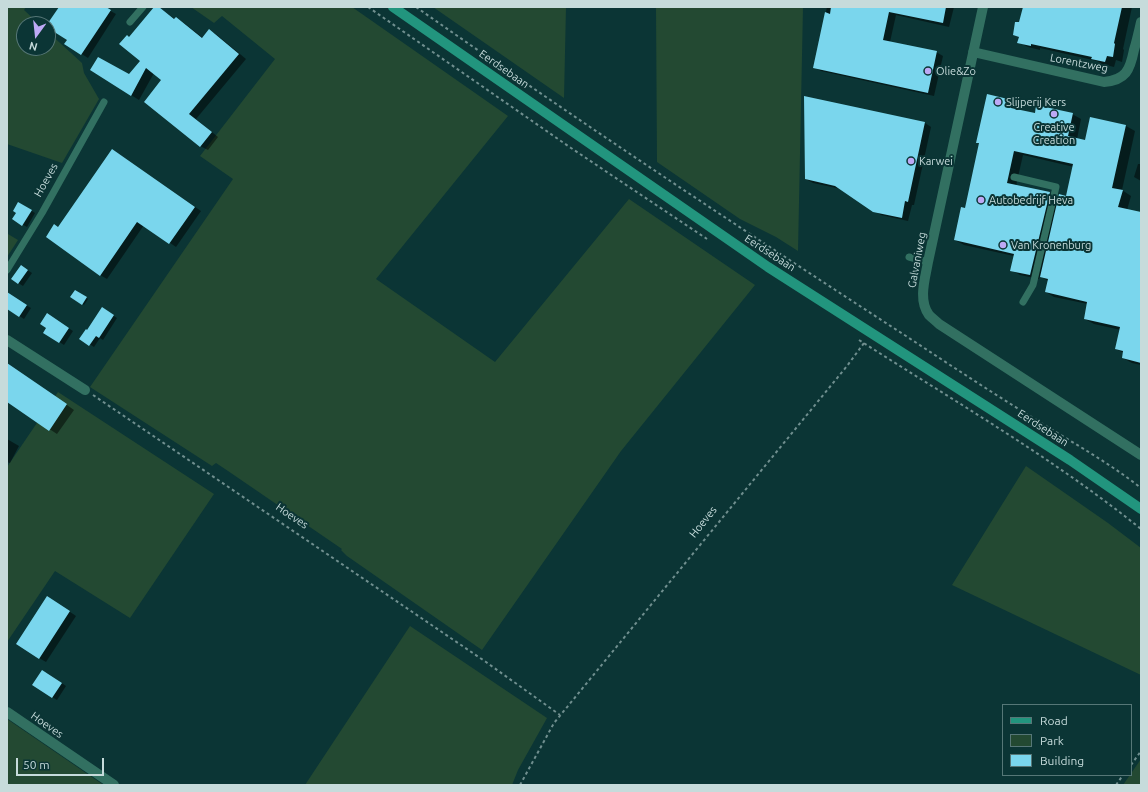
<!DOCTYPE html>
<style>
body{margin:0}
#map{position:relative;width:1148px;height:792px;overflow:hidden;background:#0b3535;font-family:Ubuntu,sans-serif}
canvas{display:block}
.frame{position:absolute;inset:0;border:8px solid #c6dbdb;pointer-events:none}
.legend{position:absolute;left:1002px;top:704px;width:130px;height:72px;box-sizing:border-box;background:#0b3535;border:1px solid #567777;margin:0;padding:5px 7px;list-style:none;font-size:12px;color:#c6dbdb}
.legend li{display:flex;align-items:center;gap:8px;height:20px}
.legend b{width:20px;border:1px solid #567777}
.north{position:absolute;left:16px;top:16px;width:40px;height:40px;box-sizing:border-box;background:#0b3535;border:1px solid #567777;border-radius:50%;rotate:195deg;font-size:11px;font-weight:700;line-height:16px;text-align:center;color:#c6dbdb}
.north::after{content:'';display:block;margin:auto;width:14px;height:18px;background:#bda9f5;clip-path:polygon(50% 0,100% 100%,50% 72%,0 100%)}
.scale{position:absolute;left:16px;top:758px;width:88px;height:18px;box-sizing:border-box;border:2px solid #c6dbdb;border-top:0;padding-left:5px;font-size:12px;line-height:14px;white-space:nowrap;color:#c6dbdb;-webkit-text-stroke:3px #0b3535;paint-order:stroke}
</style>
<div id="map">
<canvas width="1148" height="792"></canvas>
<div class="frame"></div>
<ul class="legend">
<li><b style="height:5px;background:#22957e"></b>Road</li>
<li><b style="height:11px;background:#234932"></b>Park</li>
<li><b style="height:11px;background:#7ad6ed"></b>Building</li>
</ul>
<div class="north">N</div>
<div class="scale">50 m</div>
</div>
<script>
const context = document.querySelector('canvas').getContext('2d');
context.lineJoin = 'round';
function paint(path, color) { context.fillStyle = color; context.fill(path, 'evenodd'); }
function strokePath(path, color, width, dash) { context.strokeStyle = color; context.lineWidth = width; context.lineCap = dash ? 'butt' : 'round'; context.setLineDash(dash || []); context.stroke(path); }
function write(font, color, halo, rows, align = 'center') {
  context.font = font + ' Ubuntu,sans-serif'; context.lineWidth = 4; context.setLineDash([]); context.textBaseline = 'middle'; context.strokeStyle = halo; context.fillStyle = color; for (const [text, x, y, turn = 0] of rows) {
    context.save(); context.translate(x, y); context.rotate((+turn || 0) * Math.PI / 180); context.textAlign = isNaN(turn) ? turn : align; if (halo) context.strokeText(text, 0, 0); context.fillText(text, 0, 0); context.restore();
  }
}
paint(new Path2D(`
 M 7,7 L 26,7 L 24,10 L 39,24 L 24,24 L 24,48 L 48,48 L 48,32 L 82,63 L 84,73 L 99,99 L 62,163 L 7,144 Z
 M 191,7 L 352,7 L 508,116 L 376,279 L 495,362 L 629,199 L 755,285 L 621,451 L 482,650 L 347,556 L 341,550 L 342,549 L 228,471 L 216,463 L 212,466 L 90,387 L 233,179 L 200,156 L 275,59 L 222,16 L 214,23 Z
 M 433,7 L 566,7 L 564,98 Z
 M 656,7 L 803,7 L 798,251 L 776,237 L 740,219 L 657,162 Z
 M 8,234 L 18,240 L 7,257 L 7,237 Z
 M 58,392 L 214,494 L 130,618 L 55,571 L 7,642 L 7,467 Z
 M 1026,466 L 1108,523 L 1141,548 L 1141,675 L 952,585 Z
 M 410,626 L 547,718 L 518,770 L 512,785 L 305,785 Z
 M 7,719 L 102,784 L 101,785 L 7,785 Z
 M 1141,759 L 1141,785 L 1123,785 Z`), '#234932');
paint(new Path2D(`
 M 60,7 L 108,7 L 107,9 L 116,14 L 88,58 L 66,44 L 68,40 L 48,27 L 48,25 Z
 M 155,7 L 158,7 L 175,19 L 176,18 L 184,23 L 203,38 L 209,30 L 217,35 L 246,59 L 196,119 L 218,137 L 208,150 L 200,146 L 163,80 L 154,73 L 139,100 L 91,70 L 129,75 L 142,60 L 129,38 Z
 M 827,7 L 954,7 L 949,27 L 896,15 L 890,42 L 936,52 L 943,56 L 934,96 L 821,71 L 814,67 Z
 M 1024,7 L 1132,7 L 1123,49 L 1124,50 L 1122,62 L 1116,60 L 1114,67 L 1102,64 L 1097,61 L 1040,48 L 1040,50 L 1028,47 L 1018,42 L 1020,38 L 1014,35 L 1020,24 Z
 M 1011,101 L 1020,106 L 1020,111 L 1035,114 L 1072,114 L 1081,119 L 1077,139 L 1086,141 L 1091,118 L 1126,126 L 1135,131 L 1122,190 L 1131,196 L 1127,210 L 1141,231 L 1141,365 L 1132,363 L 1123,358 L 1124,353 L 1116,349 L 1121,330 L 1094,324 L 1085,319 L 1088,304 L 1054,297 L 1046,292 L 1048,281 L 1040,276 L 1039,279 L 1020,275 L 1011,270 L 1014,256 L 964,245 L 955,240 L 966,209 L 980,144 L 977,142 ZM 1023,155 L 1074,167 L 1067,197 L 1059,199 L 1049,193 L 1016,186 Z
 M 925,123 L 931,127 L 914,205 L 912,205 L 908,221 L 881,215 L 841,189 L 813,183 L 806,179 Z
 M 119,154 L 201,211 L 176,247 L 144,225 L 107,279 L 100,275 L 59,228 Z
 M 1138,164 L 1141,164 L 1141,181 L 1134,177 Z
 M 19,203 L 35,213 L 27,227 L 13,219 L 17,212 Z
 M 26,269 L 32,273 L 23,286 L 12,279 Z
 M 76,291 L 88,299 L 84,305 L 72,297 Z
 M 10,296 L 31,308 L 24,319 L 7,308 L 7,301 Z
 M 106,311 L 117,318 L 103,340 L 100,338 L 94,347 L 80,338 Z
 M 51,317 L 73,331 L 64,345 L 44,332 Z
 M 7,368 L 17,370 L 74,410 L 57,434 L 7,401 Z
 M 7,439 L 19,446 L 10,463 L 7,462 Z
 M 54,601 L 76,616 L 46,662 L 39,658 Z
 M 47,673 L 66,686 L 57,700 L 52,697 Z`), '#0007');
paint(new Path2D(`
 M 59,7 L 106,7 L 111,10 L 81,55 L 64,44 L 67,40 L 48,28 L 48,23 Z
 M 154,7 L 159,7 L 174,19 L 176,17 L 202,38 L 209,29 L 239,54 L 189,114 L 212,132 L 200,147 L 144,102 L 161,80 L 146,68 L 131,96 L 90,70 L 98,57 L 129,74 L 140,61 L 119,44 L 127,35 L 129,37 Z
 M 831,7 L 946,7 L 943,23 L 889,12 L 883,40 L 937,51 L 928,93 L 813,68 L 825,12 L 830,14 Z
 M 1023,7 L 1122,7 L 1114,43 L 1115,44 L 1113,57 L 1107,56 L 1105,62 L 1091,59 L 1092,57 L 1031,44 L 1031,46 L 1017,43 L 1019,37 L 1013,35 L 1015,22 L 1019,22 Z
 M 987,94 L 1012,100 L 1011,108 L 1035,113 L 1036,105 L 1073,113 L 1068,136 L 1085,140 L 1090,117 L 1126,125 L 1112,188 L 1123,190 L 1118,207 L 1141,212 L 1141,363 L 1122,358 L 1123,351 L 1115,349 L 1120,327 L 1084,319 L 1087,302 L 1045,292 L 1048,279 L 1040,277 L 1059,194 L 1066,196 L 1073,164 L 1014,151 L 1007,183 L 1050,192 L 1030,275 L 1010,271 L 1014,254 L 954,240 L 961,207 L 965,208 L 979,143 L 976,143 Z
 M 804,96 L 925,122 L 908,202 L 905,201 L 902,218 L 873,212 L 835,186 L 805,179 Z
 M 112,149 L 195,207 L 169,244 L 137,222 L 100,276 L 46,237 L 54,224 L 58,227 Z
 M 18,202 L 32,210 L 22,226 L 12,219 L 16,213 L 13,211 Z
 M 21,265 L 28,270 L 18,284 L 11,279 Z
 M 75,290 L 87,297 L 82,305 L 70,297 Z
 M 7,292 L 27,305 L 19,317 L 7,309 Z
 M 102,307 L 114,315 L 99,338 L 96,336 L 89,346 L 79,339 L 86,329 L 87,330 Z
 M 47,313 L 69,328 L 59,343 L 43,333 L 46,328 L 40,324 Z
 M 7,363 L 67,404 L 49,431 L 7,402 Z
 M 47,596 L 70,611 L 39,659 L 16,644 Z
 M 42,670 L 62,683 L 52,698 L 32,685 Z`), '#7ad6ed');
strokePath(new Path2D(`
 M 368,7 L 571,148 L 707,239
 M 416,7 C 577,120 741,229 906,336 C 950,365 994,394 1038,421 C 1073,443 1108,462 1141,488
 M 859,340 C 954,401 1053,458 1141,529
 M 93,395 L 486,662 L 560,715
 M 1131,765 L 1141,751
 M 520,785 L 554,723 L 847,366 L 864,343
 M 1116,785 L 1123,775`), '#708f8f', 2, [3, 3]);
strokePath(new Path2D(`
 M 130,22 L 143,7
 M 1014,177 L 1056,187 L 1033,285 L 1023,302
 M 909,257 L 928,262
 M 7,270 L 42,213 L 104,102`), '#327061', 7);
strokePath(new Path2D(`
 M 983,7 L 928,262 C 925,279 918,300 929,315 C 932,318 936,321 939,324 L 1141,455
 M 973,52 L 1104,82 C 1126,80 1130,70 1134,50 C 1137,40 1139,31 1141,22
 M 7,340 L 85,390
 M 7,712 L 114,785`), '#327061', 10);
strokePath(new Path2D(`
 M 393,7 L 768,267 L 1070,460 L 1141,509`), '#22957e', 10);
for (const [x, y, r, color] of [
 [928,71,4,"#bda9f5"],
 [998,102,4,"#bda9f5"],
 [1054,114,4,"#bda9f5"],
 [911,161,4,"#bda9f5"],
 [981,200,4,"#bda9f5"],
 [1003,245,4,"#bda9f5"]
]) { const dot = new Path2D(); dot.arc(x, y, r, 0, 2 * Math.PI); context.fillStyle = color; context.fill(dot); strokePath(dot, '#0b3535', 1.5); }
write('11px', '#c6dbdb', '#0b3535', [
 ["Lorentzweg",1079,63,11],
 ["Eerdsebaan",504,69,35],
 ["Hoeves",46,180,-61],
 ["Eerdsebaan",770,253,33],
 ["Galvaniweg",917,260,-79],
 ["Eerdsebaan",1043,428,33],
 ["Hoeves",292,516,34],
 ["Hoeves",703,522,-51],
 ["Hoeves",47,725,35]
]);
write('11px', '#c6dbdb', '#0b3535', [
 ["Olie&Zo",936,71],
 ["Slijperij Kers",1006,102],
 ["Creative",1054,127,"center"],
 ["Creation",1054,140,"center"],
 ["Karwei",919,161],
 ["Autobedrijf Heva",989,200],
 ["Van Kronenburg",1011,245]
], 'left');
</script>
